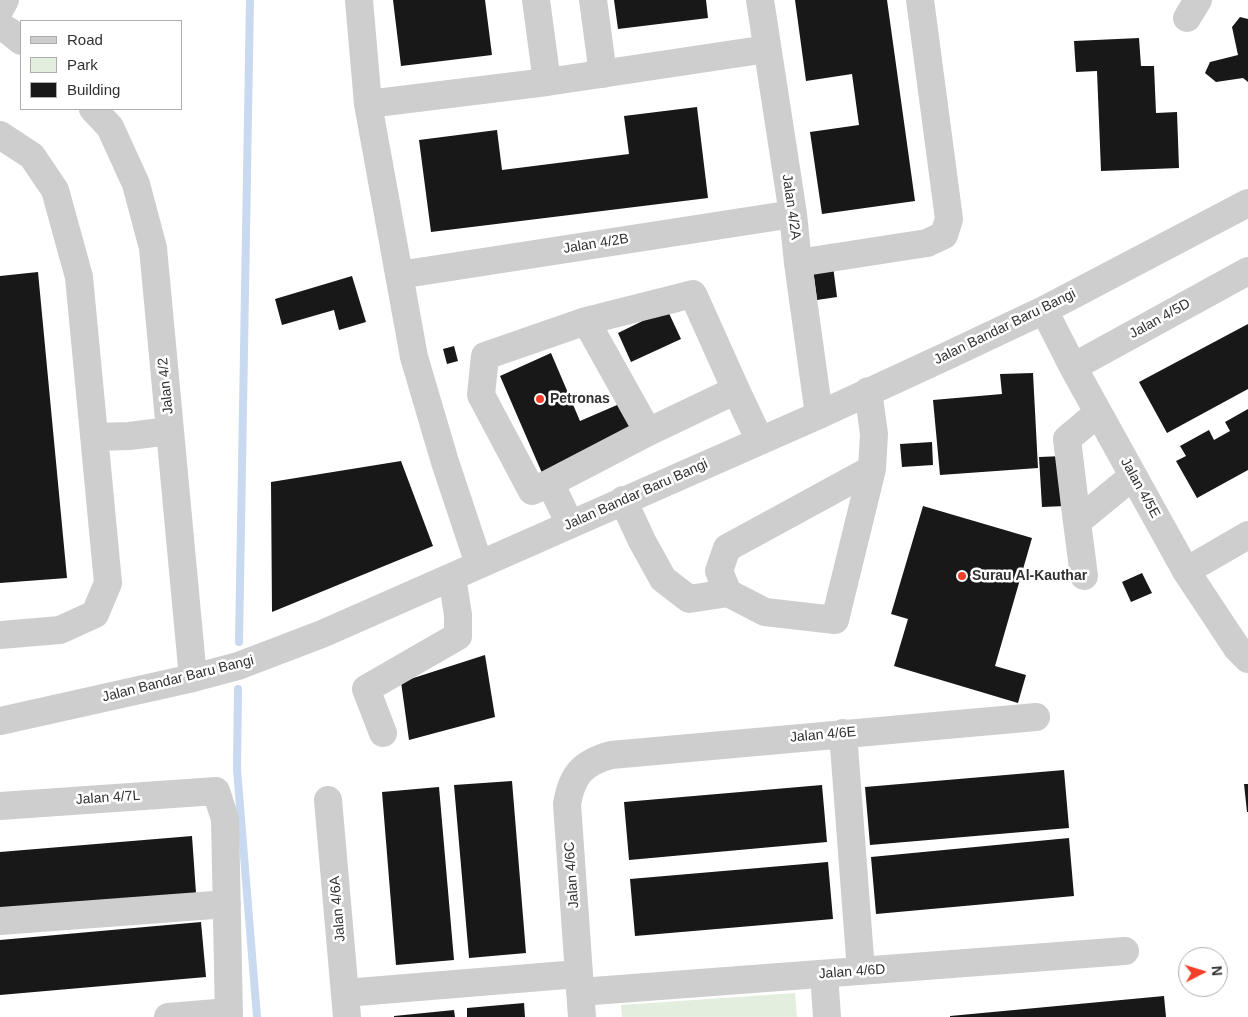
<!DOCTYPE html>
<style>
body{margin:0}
#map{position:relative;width:1248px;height:1017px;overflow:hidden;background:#fff;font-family:Arial,sans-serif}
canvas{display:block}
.legend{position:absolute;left:20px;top:20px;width:162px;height:90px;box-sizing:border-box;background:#fff;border:1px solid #adadad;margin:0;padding:6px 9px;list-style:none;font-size:15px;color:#313131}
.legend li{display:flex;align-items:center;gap:10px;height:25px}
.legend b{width:25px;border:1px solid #adadad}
.north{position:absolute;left:1178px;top:947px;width:50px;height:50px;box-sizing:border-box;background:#fff;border:1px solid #adadad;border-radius:50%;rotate:85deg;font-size:14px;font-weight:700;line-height:20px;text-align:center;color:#313131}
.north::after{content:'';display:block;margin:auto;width:18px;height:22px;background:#f23f29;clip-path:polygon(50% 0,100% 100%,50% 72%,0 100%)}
</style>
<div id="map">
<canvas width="1248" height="1017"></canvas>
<ul class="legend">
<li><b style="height:6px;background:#cecece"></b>Road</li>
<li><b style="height:14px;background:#e4eede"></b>Park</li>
<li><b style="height:14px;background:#181818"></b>Building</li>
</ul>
<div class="north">N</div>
</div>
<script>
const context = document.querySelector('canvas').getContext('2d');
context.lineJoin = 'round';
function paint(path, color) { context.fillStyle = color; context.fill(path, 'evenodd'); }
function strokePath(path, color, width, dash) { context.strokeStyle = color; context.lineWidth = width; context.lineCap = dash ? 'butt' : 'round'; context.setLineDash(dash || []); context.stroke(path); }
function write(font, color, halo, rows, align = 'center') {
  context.font = font + ' Arial,sans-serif'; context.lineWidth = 5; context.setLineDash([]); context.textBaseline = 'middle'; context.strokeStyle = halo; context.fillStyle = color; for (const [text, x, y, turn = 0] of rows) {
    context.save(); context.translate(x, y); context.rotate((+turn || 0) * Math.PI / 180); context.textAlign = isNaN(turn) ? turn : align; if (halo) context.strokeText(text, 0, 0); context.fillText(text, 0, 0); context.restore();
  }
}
paint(new Path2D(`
 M 795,993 L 797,1017 L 622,1017 L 621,1005 Z`), '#e4eede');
strokePath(new Path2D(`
 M 239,642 L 250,0
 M 238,689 L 237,769 L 257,1017`), '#c9d9ef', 8);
paint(new Path2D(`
 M 393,0 L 485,0 L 492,55 L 401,66 Z
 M 614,0 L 706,0 L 708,18 L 618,29 Z
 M 795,0 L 887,0 L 915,201 L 822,214 L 810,132 L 859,125 L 852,74 L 806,81 Z
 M 1240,17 L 1248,19 L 1248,82 L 1243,78 L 1216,82 L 1205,73 L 1210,62 L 1238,55 L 1232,27 Z
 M 1139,38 L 1141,66 L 1154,66 L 1156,113 L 1177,112 L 1179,168 L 1101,171 L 1097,71 L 1076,72 L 1074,41 Z
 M 697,107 L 708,198 L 431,232 L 419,140 L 497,130 L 502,170 L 629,154 L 624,116 Z
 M 833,266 L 837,297 L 817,300 L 813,269 Z
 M 38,272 L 67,578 L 0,583 L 0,276 Z
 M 352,276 L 366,322 L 339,330 L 334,310 L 282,325 L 275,299 Z
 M 667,309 L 681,339 L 631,362 L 618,333 Z
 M 1248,324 L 1248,389 L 1167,433 L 1139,382 Z
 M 454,346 L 458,361 L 447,364 L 443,349 Z
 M 551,353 L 580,421 L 624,402 L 637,432 L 542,473 L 500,376 Z
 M 1033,373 L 1038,468 L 940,475 L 933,400 L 1002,394 L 1000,374 Z
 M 1248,409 L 1248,470 L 1197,498 L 1176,461 L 1186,456 L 1180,446 L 1209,430 L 1214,440 L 1230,431 L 1225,422 Z
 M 932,442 L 933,465 L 902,467 L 900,444 Z
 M 1064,456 L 1066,506 L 1042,507 L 1039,457 Z
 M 401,461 L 433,546 L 272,612 L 271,482 Z
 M 923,506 L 1032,538 L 995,666 L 1026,675 L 1018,703 L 894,666 L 908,619 L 891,614 Z
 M 1142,573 L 1152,593 L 1131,602 L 1122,582 Z
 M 485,655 L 495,717 L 409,740 L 401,682 Z
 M 1064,770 L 1069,828 L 870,845 L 865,787 Z
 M 512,781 L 526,953 L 469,958 L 454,785 Z
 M 1244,784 L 1248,784 L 1248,812 L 1247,812 Z
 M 822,785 L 827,842 L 629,860 L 624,802 Z
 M 439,787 L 454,960 L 396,965 L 382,792 Z
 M 192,836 L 196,893 L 0,909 L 0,852 Z
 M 1069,838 L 1074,896 L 876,914 L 871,857 Z
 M 828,862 L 833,919 L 635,936 L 630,879 Z
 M 201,922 L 206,977 L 0,995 L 0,940 Z
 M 1164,996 L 1166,1017 L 950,1017 L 950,1016 Z
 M 524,1003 L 525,1017 L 467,1017 L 467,1008 Z
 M 454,1010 L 455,1017 L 394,1017 L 394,1016 Z`), '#181818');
strokePath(new Path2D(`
 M 359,0 L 368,104 L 547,82 L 767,49
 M 536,0 L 547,82
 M 593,0 L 603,74
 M 760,0 L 793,214 L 798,263 L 819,415
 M 0,9 L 5,0
 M 1187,18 L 1198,0
 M 0,26 L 10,32 L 21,41
 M 368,104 L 414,357 L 445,462 L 479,564
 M 93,109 L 110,127 L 136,184 L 153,248 L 193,678
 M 0,135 L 32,156 L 55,190 L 79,277 L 108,583 L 95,614 L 60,630 L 0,635
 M 798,263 L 927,243 L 944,235 L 949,219 L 920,0
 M 399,275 L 793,214
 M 1044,310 L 1073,367 L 1186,571 L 1237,648 L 1248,659
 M 586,321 L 693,294 L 736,390
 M 1073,367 L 1248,271
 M 868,391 L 874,434 L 872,469 L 835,620 L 765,612 L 728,593 L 719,571 L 727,548 L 872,469
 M 1098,413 L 1067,439 L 1077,522 L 1133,476
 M 95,437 L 129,436 L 170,431
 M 550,483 L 532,491 L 481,395 L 485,356 L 586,321 L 648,432
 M 623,500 L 642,541 L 663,579 L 689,599 L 728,593
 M 1077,522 L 1084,576
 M 570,524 L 550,483 L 648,432 L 736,390 L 760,441
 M 1186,571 L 1248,535
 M 0,721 L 193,678 L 238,666 L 322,634 L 819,415 L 951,354 L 1044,310 L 1248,203
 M 383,733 L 366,689 L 458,636 L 458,615 L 452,577
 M 843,733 L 861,971
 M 328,800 L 347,1017
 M 0,806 L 216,791 L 225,819 L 229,1017
 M 0,921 L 227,904
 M 824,974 L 827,1017
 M 580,992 L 1125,951
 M 345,993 L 578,974
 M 168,1017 L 229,1012
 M 582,1017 L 567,804 C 572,775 582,763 611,755 L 1036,717`), '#cecece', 28);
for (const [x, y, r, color] of [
 [540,399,5,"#f23f29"],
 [962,576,5,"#f23f29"]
]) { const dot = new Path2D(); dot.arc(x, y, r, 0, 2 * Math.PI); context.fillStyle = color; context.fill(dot); strokePath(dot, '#fff', 2); }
write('14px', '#313131', '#fff', [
 ["Jalan 4/2A",791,207,82],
 ["Jalan 4/2B",596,244,-9],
 ["Jalan 4/5D",1160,319,-29],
 ["Jalan Bandar Baru Bangi",1005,327,-26],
 ["Jalan 4/2",166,386,-96],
 ["Jalan 4/5E",1140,488,61],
 ["Jalan Bandar Baru Bangi",636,495,-24],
 ["Jalan Bandar Baru Bangi",178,679,-14],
 ["Jalan 4/6E",823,735,-5],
 ["Jalan 4/7L",108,798,-4],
 ["Jalan 4/6C",572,875,-94],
 ["Jalan 4/6A",338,909,-95],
 ["Jalan 4/6D",852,972,-4]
]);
write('bold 14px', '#313131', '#fff', [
 ["Petronas",550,399],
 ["Surau Al-Kauthar",972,576]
], 'left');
</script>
